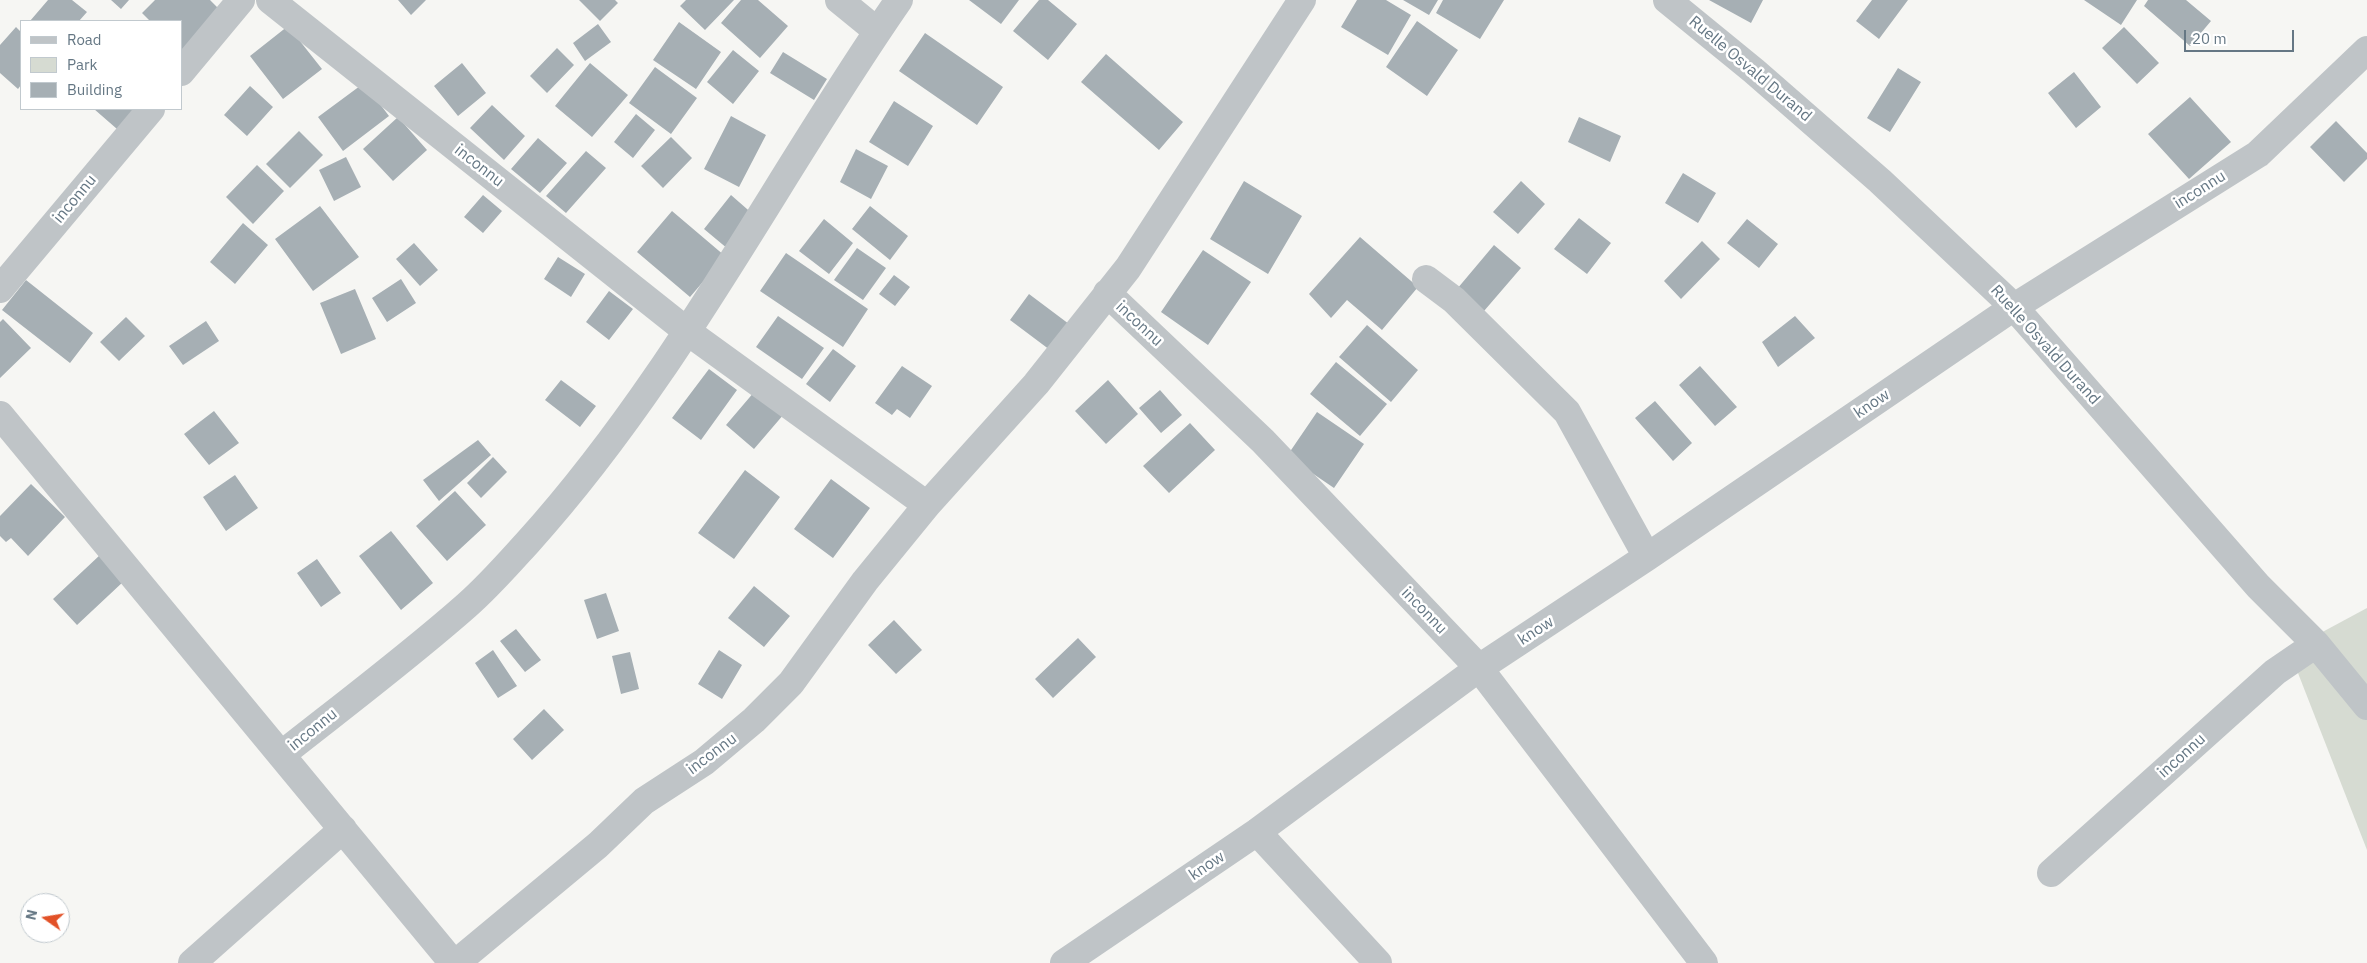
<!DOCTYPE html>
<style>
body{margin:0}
#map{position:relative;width:2367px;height:963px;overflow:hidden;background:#f6f6f3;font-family:"IBM Plex Sans",sans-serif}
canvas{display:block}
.legend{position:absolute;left:20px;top:20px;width:162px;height:90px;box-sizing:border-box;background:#fff;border:1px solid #c1c9ce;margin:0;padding:6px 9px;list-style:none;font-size:15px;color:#657784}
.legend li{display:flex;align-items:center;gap:10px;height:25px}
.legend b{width:25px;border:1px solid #c1c9ce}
.north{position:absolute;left:20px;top:893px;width:50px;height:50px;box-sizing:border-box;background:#fff;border:1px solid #c1c9ce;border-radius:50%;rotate:283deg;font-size:14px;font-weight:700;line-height:20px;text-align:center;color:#657784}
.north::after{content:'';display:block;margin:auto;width:18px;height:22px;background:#e25127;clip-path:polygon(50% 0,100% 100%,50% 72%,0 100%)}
.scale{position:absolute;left:2184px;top:30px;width:110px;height:22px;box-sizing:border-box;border:2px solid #657784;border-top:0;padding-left:6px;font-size:15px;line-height:18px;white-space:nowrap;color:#657784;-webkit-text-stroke:4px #fff;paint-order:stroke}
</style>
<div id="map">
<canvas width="2367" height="963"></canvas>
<ul class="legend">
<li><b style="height:6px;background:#bfc4c7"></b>Road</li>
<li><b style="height:14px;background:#d6dbd2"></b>Park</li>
<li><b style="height:14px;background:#a6afb4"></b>Building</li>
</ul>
<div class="north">N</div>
<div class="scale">20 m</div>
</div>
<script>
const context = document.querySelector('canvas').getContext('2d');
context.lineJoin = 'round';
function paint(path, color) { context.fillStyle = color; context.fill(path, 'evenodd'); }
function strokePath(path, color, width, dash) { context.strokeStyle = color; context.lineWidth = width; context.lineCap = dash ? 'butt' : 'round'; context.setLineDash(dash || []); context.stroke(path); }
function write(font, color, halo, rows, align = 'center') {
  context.font = font + ' "IBM Plex Sans",sans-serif'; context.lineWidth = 5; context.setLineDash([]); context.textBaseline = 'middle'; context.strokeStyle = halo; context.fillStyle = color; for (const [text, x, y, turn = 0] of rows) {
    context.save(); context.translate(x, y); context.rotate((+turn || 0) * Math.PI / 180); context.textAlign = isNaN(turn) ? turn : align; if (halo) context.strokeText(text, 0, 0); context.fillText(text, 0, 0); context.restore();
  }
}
paint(new Path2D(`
 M 2367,608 L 2367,850 L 2289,650 Z`), '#d6dbd2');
paint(new Path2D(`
 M 48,0 L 72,0 L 87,12 L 79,21 L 30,21 Z
 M 111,0 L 129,0 L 121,9 Z
 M 155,0 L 210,0 L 222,12 L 181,52 L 181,21 L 150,21 L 142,13 Z
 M 398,0 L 426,0 L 411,15 Z
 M 579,0 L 615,0 L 618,3 L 600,21 Z
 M 686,0 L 734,0 L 705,30 L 680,6 Z
 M 741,0 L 758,0 L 788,26 L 760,58 L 721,23 Z
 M 969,0 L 1019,0 L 1001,24 Z
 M 1039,0 L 1048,0 L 1077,24 L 1048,60 L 1013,31 Z
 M 1357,0 L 1386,0 L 1411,15 L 1388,55 L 1341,27 Z
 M 1403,0 L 1438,0 L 1429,15 Z
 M 1443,0 L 1504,0 L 1480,39 L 1436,13 Z
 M 1709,0 L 1763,0 L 1751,23 Z
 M 1872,0 L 1908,0 L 1879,39 L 1856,21 Z
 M 2084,0 L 2137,0 L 2121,25 Z
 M 2148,0 L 2186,0 L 2211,21 L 2190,46 L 2144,6 Z
 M 1417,21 L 1458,50 L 1427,96 L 1386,67 Z
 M 679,22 L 721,52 L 696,89 L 653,60 Z
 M 598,24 L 611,42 L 585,61 L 573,43 Z
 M 288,26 L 322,69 L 283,99 L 250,56 Z
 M 16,27 L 21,32 L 21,85 L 18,89 L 0,73 L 0,45 Z
 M 2124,27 L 2159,63 L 2137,84 L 2102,48 Z
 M 925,33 L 1003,87 L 977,125 L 899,71 Z
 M 557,48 L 574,65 L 547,93 L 530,76 Z
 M 733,50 L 759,71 L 733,104 L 707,82 Z
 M 783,52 L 827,79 L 814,100 L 770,73 Z
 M 1106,54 L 1183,122 L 1159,150 L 1081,82 Z
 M 462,63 L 486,93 L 458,116 L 434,86 Z
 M 590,63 L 628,95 L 592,137 L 555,106 Z
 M 655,67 L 697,98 L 671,134 L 629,103 Z
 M 1898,68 L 1921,82 L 1890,132 L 1867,118 Z
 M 2074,72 L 2101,107 L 2076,128 L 2048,93 Z
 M 364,83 L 389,116 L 343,151 L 318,117 Z
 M 250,86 L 273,107 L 247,136 L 224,115 Z
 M 2190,97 L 2231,142 L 2189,179 L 2148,134 Z
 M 894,101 L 933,126 L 908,166 L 869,142 Z
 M 492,105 L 525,136 L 504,160 L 470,128 Z
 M 94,109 L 134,109 L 117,129 Z
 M 636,114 L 655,130 L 633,158 L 614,142 Z
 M 731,116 L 766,135 L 739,187 L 704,169 Z
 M 398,117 L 427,150 L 393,181 L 363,149 Z
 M 1579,117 L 1621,136 L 1610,162 L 1568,142 Z
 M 2336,121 L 2367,153 L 2367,159 L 2344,182 L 2310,147 Z
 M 299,131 L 323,155 L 290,188 L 266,164 Z
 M 671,137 L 692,158 L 663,188 L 641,166 Z
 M 538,138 L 567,163 L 540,193 L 511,169 Z
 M 856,149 L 888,166 L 871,199 L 840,182 Z
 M 586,151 L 606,168 L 566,213 L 546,196 Z
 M 346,157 L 361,187 L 334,201 L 319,170 Z
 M 257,165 L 284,191 L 253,224 L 226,197 Z
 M 1683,173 L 1716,193 L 1698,223 L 1665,203 Z
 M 1244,181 L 1302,216 L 1268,274 L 1210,239 Z
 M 1521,181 L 1545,204 L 1518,234 L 1493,212 Z
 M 483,195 L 502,211 L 483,233 L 464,217 Z
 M 731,195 L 755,216 L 728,249 L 704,229 Z
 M 320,206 L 359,257 L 313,291 L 275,239 Z
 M 870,206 L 908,236 L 890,260 L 852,229 Z
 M 672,211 L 725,256 L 690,297 L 637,252 Z
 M 1579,218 L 1611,243 L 1587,274 L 1554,249 Z
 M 824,219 L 853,243 L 829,274 L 799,251 Z
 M 1747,219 L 1778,244 L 1759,268 L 1727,243 Z
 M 243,223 L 268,245 L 235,284 L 210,262 Z
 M 1360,237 L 1418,287 L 1382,330 L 1347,300 L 1331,318 L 1309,294 Z
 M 1702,241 L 1720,259 L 1681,299 L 1664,281 Z
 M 414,243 L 438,270 L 420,286 L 396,259 Z
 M 1494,245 L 1521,268 L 1484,311 L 1457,289 Z
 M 857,248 L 886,268 L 863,300 L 834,280 Z
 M 1203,250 L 1251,282 L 1208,345 L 1161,312 Z
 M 786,253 L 868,309 L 843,347 L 760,291 Z
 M 558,257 L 585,274 L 571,297 L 544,279 Z
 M 894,275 L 910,287 L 895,306 L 879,294 Z
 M 401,279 L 416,303 L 387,322 L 372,298 Z
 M 26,280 L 93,333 L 70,363 L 2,310 Z
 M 355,289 L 376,339 L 341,354 L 320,303 Z
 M 609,291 L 633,309 L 609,340 L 586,322 Z
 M 1029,294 L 1069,324 L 1050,350 L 1010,320 Z
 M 778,316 L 824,348 L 802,379 L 756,347 Z
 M 1795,316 L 1815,338 L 1778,367 L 1762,342 Z
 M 126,317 L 145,336 L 119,361 L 100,342 Z
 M 3,319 L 31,348 L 0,378 L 0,322 Z
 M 206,321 L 219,341 L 183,365 L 169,346 Z
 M 1367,325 L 1418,370 L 1391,402 L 1339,357 Z
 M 833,349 L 856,366 L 830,402 L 806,384 Z
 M 1336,362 L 1387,404 L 1360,436 L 1310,394 Z
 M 902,366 L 932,386 L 910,418 L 897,409 L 892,415 L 875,403 Z
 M 1700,366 L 1737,407 L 1715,426 L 1679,385 Z
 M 709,369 L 737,390 L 701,440 L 672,418 Z
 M 561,380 L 596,406 L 580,427 L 545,400 Z
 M 1108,380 L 1138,414 L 1106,444 L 1075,411 Z
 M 1160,390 L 1182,415 L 1161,433 L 1139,408 Z
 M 755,391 L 784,414 L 754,449 L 726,425 Z
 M 1655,401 L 1692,443 L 1673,461 L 1635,418 Z
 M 214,411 L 239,443 L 209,465 L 184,434 Z
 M 1317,412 L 1364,444 L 1334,488 L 1287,456 Z
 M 1190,423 L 1215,450 L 1169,493 L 1143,466 Z
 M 478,440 L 491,455 L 439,501 L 423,480 Z
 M 493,457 L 507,472 L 481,498 L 467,483 Z
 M 745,470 L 780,497 L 734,559 L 698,533 Z
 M 235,475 L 258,508 L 226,531 L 203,497 Z
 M 831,479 L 870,508 L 833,558 L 794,529 Z
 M 31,484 L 65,517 L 28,556 L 11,538 L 6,542 L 0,536 L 0,516 Z
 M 455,491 L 486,525 L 447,561 L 416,526 Z
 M 391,531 L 433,583 L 401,610 L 359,556 Z
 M 100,555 L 124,581 L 77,625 L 53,599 Z
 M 317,559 L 341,593 L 321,607 L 297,573 Z
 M 754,586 L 790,616 L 764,647 L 728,618 Z
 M 606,593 L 619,631 L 597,639 L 584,600 Z
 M 894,620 L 922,650 L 896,674 L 868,645 Z
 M 516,629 L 541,660 L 525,672 L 500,641 Z
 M 1078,638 L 1096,657 L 1053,698 L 1035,679 Z
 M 493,650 L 517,686 L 498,698 L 475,663 Z
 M 719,650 L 742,665 L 722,699 L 698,684 Z
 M 630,652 L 639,689 L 621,694 L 612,656 Z
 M 544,709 L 564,730 L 532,760 L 513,739 Z`), '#a6afb4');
strokePath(new Path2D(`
 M 270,0 L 688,332 L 927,505
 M 839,0 L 877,31
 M 1667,0 L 1754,71 L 1880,181 L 2014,307 L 2258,586 L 2316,644 L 2367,706
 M 181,72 L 241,0
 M 1426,279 L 1454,300 L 1567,412 L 1647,557
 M 0,289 L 151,109
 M 1107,293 L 1263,441 L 1479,668 L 1704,963
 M 0,415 L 453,963
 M 281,755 C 343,706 407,658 466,606 C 488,587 508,564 528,542 C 676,378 774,180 899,0
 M 1257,832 L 1378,963
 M 2051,873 L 2275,672 L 2316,644
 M 192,963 L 343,829
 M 456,963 L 598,845 L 644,801 L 704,762 L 754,720 L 791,683 L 865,581 L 927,505 L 1036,384 L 1128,268 L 1302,0
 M 1064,963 L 1257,832 L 1479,668 L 1647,557 L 2014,307 L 2258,154 L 2367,50`), '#bfc4c7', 28);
write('16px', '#657784', '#fff', [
 ["Ruelle Osvald Durand",1750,69,40],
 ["inconnu",479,166,38],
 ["inconnu",2200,190,-32],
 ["inconnu",75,199,-50],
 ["inconnu",1139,324,43],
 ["Ruelle Osvald Durand",2045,345,48],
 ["know",1872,404,-34],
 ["inconnu",1424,611,46],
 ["know",1536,631,-33],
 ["inconnu",313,730,-39],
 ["inconnu",712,754,-37],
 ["inconnu",2182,756,-42],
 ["know",1207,866,-34]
]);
</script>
